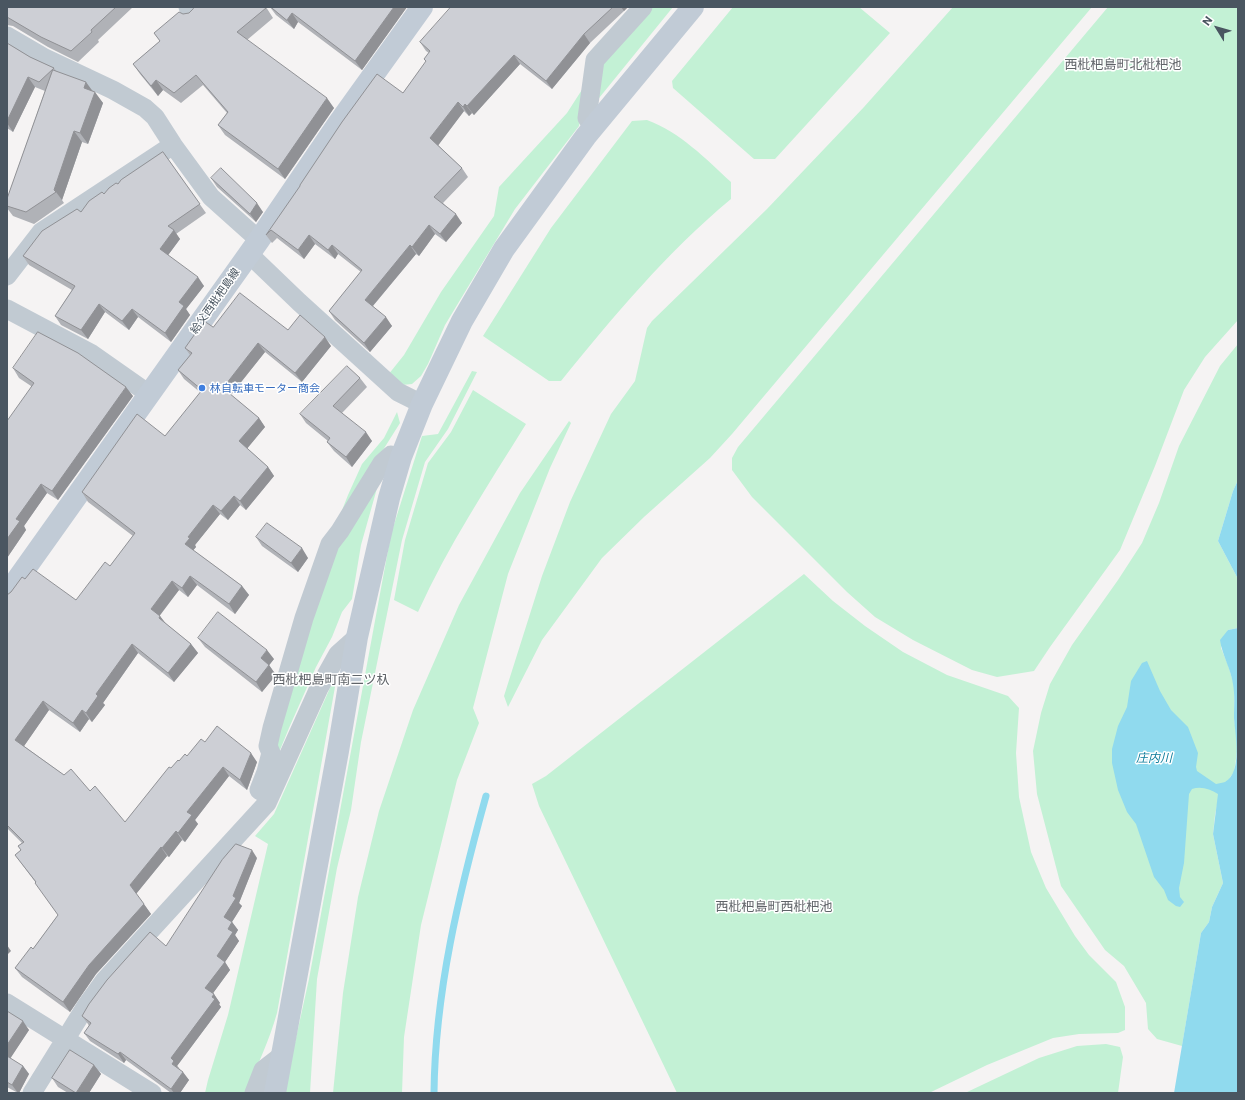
<!DOCTYPE html>
<meta charset="utf-8">
<style>
body{margin:0}
#map{position:relative;width:1245px;height:1100px;overflow:hidden;background:#f5f3f3;font-family:Commissioner,sans-serif}
canvas{display:block}
.frame{position:absolute;inset:0;border:8px solid #4a5661;pointer-events:none}
.north{position:absolute;left:1197px;top:8px;width:40px;height:40px;-webkit-text-stroke:3px #fff;paint-order:stroke;rotate:307deg;font-size:11px;font-weight:700;line-height:16px;text-align:center;color:#4a5661}
.north::after{content:'';display:block;margin:auto;width:14px;height:18px;background:#4a5661;clip-path:polygon(50% 0,100% 100%,50% 72%,0 100%)}
</style>
<div id="map">
<canvas width="1245" height="1100"></canvas>
<div class="frame"></div>
<div class="north">N</div>
</div>
<script>
const context = document.querySelector('canvas').getContext('2d');
context.lineJoin = 'round';
function paint(path, color) { context.fillStyle = color; context.fill(path, 'evenodd'); }
function strokePath(path, color, width, dash) { context.strokeStyle = color; context.lineWidth = width; context.lineCap = dash ? 'butt' : 'round'; context.setLineDash(dash || []); context.stroke(path); }
function write(font, color, halo, rows, align = 'center') {
  context.font = font + ' Commissioner,"Noto Sans JP",sans-serif'; context.lineWidth = 3; context.setLineDash([]); context.textBaseline = 'middle'; context.strokeStyle = halo; context.fillStyle = color; for (const [text, x, y, turn = 0] of rows) {
    context.save(); context.translate(x, y); context.rotate((+turn || 0) * Math.PI / 180); context.textAlign = isNaN(turn) ? turn : align; if (halo) context.strokeText(text, 0, 0); context.fillText(text, 0, 0); context.restore();
  }
}
paint(new Path2D(`
 M 646,7 L 673,7 L 595,103 L 601,61 Z
 M 733,7 L 859,7 L 890,33 L 775,159 L 754,159 L 673,88 L 672,81 Z
 M 953,7 L 1092,7 L 732,434 L 710,458 L 644,517 L 602,558 L 542,640 L 508,707 L 504,696 L 542,576 L 570,502 L 611,414 L 635,381 L 647,328 L 652,321 L 767,209 L 864,107 Z
 M 1108,7 L 1238,7 L 1238,320 L 1205,357 L 1184,390 L 1155,466 L 1120,550 L 1050,647 L 1034,671 L 997,677 L 972,670 L 913,640 L 875,617 L 847,592 L 752,497 L 732,470 L 732,458 L 738,447 Z
 M 585,85 L 579,126 L 515,209 L 445,325 L 428,364 L 421,376 L 412,384 L 402,385 L 388,375 L 404,355 L 441,292 L 494,216 L 499,187 L 567,113 Z
 M 647,120 C 680,132 706,159 731,182 L 731,199 C 667,252 613,317 561,381 L 549,381 L 483,336 L 551,228 L 632,121 Z
 M 1238,344 L 1238,480 L 1233,491 L 1218,541 L 1238,579 L 1238,628 L 1228,630 L 1221,648 L 1228,665 L 1234,685 L 1234,719 L 1238,745 L 1234,772 L 1218,794 L 1218,800 L 1215,815 L 1213,834 L 1223,883 L 1212,907 L 1209,922 L 1201,933 L 1182,1046 L 1157,1039 L 1148,1029 L 1146,1003 L 1124,966 L 1105,950 L 1061,886 L 1037,794 L 1033,751 L 1041,713 L 1050,684 L 1072,645 L 1118,580 L 1142,543 L 1159,503 L 1179,446 L 1220,366 Z
 M 472,371 L 477,372 L 448,429 L 425,462 L 402,540 L 361,742 L 351,810 L 337,868 L 317,979 L 310,1093 L 285,1093 L 286,1083 L 309,979 L 391,534 L 422,436 L 438,434 Z
 M 473,390 L 526,424 C 488,485 448,546 418,612 L 394,600 L 405,540 L 428,463 L 451,432 Z
 M 397,412 L 400,423 L 337,523 L 348,495 L 362,464 L 384,438 Z
 M 569,421 L 571,423 L 550,468 L 508,574 L 473,708 L 479,723 L 457,780 L 421,925 L 404,1037 L 402,1093 L 333,1093 L 343,993 L 358,897 L 379,811 L 413,710 L 459,605 L 520,493 Z
 M 381,474 L 361,545 L 352,599 L 342,612 L 332,637 L 316,667 L 289,728 L 268,779 L 271,745 L 341,535 Z
 M 804,574 L 833,601 L 865,626 L 903,652 L 947,675 L 1008,696 L 1019,708 L 1016,753 L 1019,797 L 1031,852 L 1046,888 L 1075,936 L 1089,955 L 1116,982 L 1125,1007 L 1125,1030 L 1118,1033 L 1079,1034 L 1053,1038 L 987,1065 L 929,1093 L 677,1093 L 539,806 L 532,784 L 546,776 Z
 M 338,670 L 277,1013 C 269,1041 257,1067 245,1093 L 205,1093 L 208,1080 L 228,1015 L 268,844 L 255,836 L 274,814 Z
 M 1106,1044 L 1120,1047 L 1123,1057 L 1118,1093 L 965,1093 L 1039,1058 L 1077,1046 Z`), '#c3f1d5');
paint(new Path2D(`
 M 1238,480 L 1238,579 L 1218,541 L 1233,491 Z
 M 1238,628 L 1238,1093 L 1174,1093 L 1201,933 L 1209,922 L 1212,907 L 1223,883 L 1213,834 L 1218,794 C 1210,789 1201,786 1192,789 L 1189,794 L 1184,863 L 1179,888 L 1180,897 L 1184,902 L 1180,907 L 1176,906 L 1168,900 L 1164,890 L 1154,877 L 1136,824 L 1127,812 L 1118,790 L 1112,763 L 1112,749 L 1118,726 L 1127,707 L 1131,681 L 1142,663 L 1147,661 L 1160,691 L 1171,710 L 1188,727 L 1198,753 L 1196,767 L 1197,771 L 1216,784 C 1219,783 1223,783 1225,782 C 1243,772 1235,734 1234,718 C 1234,707 1235,695 1233,684 C 1231,669 1222,655 1220,640 L 1228,630 Z`), '#90daee');
strokePath(new Path2D(`
 M 434,1093 C 435,992 459,893 486,796`), '#90daee', 7);
strokePath(new Path2D(`
 M 188,7 L 191,13
 M 7,36 L 43,57 L 113,90 L 145,108 L 155,117 L 173,145 L 211,197 L 259,240
 M 593,127 L 587,118 L 595,60 L 643,7
 M 249,254 L 299,302 L 398,392 L 422,404
 M 7,276 L 41,232 L 173,145
 M 7,309 L 92,354 L 149,394
 M 269,796 L 259,790 L 266,772 L 271,753 L 268,746 L 272,728 L 304,618 L 330,544 L 340,531 L 382,463 L 391,455 L 401,457
 M 7,1003 L 152,1093
 M 32,1093 L 86,1006 L 104,981 L 267,803 L 319,688 L 338,654 L 357,637
 M 254,1093 L 263,1070 L 281,1056`), '#c1cad2', 19);
strokePath(new Path2D(`
 M 7,594 L 259,240 L 338,124 L 422,7
 M 275,1093 L 338,751 L 357,637 L 389,498 L 401,457 L 422,404 L 462,321 L 504,249 L 586,136 L 693,7`), '#c1cbd6', 22);
paint(new Path2D(`
 M 7,7 L 133,7 L 98,40 L 99,42 L 78,62 L 48,47 L 13,26 L 7,25 Z
 M 266,7 L 273,18 L 247,40 L 334,108 L 285,179 L 225,135 L 218,125 L 227,113 L 203,85 L 181,103 L 163,90 L 158,96 L 140,74 L 133,64 L 160,41 L 154,33 L 183,14 L 189,13 L 193,9 Z
 M 270,7 L 407,7 L 362,70 L 298,22 L 294,29 L 276,15 Z
 M 450,7 L 628,7 L 624,11 L 590,43 L 552,89 L 520,64 L 474,115 L 472,113 L 469,116 L 464,111 L 438,145 L 462,168 L 468,177 L 443,203 L 462,223 L 446,242 L 435,234 L 419,256 L 416,254 L 373,306 L 392,326 L 370,352 L 335,320 L 329,311 L 361,272 L 338,254 L 335,259 L 315,244 L 304,259 L 277,238 L 272,243 L 266,235 L 403,93 L 426,62 L 424,59 L 429,53 L 426,51 L 420,42 L 451,8 Z
 M 7,43 L 30,57 L 54,68 L 57,72 L 92,90 L 103,103 L 88,144 L 82,142 L 62,200 L 64,203 L 34,224 L 13,216 L 7,208 L 7,199 L 45,91 L 35,87 L 13,132 L 7,128 Z
 M 163,152 L 206,213 L 176,234 L 180,239 L 168,255 L 204,286 L 186,309 L 190,315 L 171,342 L 138,317 L 129,330 L 105,312 L 88,339 L 61,325 L 55,316 L 72,290 L 29,265 L 23,256 L 104,194 Z
 M 211,178 L 263,212 L 256,222 L 217,187 Z
 M 213,327 L 288,330 L 331,346 L 302,382 L 265,352 L 231,395 L 259,418 L 265,427 L 247,448 L 268,467 L 274,476 L 246,510 L 240,505 L 228,520 L 220,514 L 195,545 L 196,547 L 193,550 L 242,586 L 249,595 L 235,614 L 197,585 L 188,597 L 179,590 L 159,615 L 165,623 L 191,644 L 198,653 L 174,682 L 138,653 L 103,703 L 105,705 L 92,722 L 89,719 L 80,732 L 49,710 L 24,746 L 64,775 L 90,791 L 125,822 L 171,768 L 205,742 L 257,762 L 247,790 L 229,776 L 195,820 L 198,824 L 185,842 L 182,840 L 169,857 L 167,856 L 136,894 L 151,914 L 96,974 L 70,1012 L 22,977 L 15,968 L 33,949 L 58,915 L 36,883 L 15,855 L 21,850 L 18,846 L 22,843 L 7,828 L 7,595 L 25,579 L 76,600 L 110,566 L 133,536 L 88,502 L 82,492 L 165,436 L 201,393 L 184,379 L 178,370 L 190,355 L 185,348 Z
 M 13,368 L 133,396 L 58,500 L 47,493 L 24,526 L 26,530 L 7,558 L 31,386 L 19,378 Z
 M 360,378 L 367,387 L 342,413 L 372,441 L 352,467 L 334,451 L 327,442 L 328,441 L 306,423 L 300,414 Z
 M 256,537 L 308,558 L 298,572 L 262,546 Z
 M 198,638 L 274,659 L 269,665 L 276,675 L 262,692 L 205,647 Z
 M 257,858 L 239,903 L 242,906 L 232,922 L 238,930 L 235,935 L 239,941 L 225,962 L 230,970 L 213,993 L 220,1003 L 219,1004 L 221,1007 L 177,1066 L 189,1080 L 180,1093 L 171,1093 L 126,1060 L 124,1063 L 90,1041 L 84,1033 L 89,1026 L 88,1024 L 82,1016 L 166,946 Z
 M 7,1011 L 29,1030 L 10,1058 L 23,1066 L 29,1074 L 19,1093 L 18,1093 L 7,1087 Z
 M 94,1065 L 101,1074 L 89,1093 L 68,1093 L 58,1087 L 52,1078 Z`), '#b0b2b7');
paint(new Path2D(`
 M 394,7 L 407,7 L 362,70 L 355,61 Z
 M 621,7 L 628,7 L 624,11 Z
 M 292,13 L 298,22 L 294,29 L 287,20 Z
 M 584,34 L 590,43 L 552,89 L 546,81 Z
 M 514,55 L 520,64 L 474,115 L 467,106 Z
 M 28,77 L 35,87 L 13,132 L 7,123 L 7,121 Z
 M 156,80 L 163,90 L 158,96 L 151,86 Z
 M 86,82 L 94,93 L 84,88 Z
 M 95,92 L 103,103 L 88,144 L 80,133 Z
 M 327,98 L 334,108 L 285,179 L 278,169 Z
 M 458,102 L 464,111 L 437,147 L 430,138 Z
 M 465,104 L 472,113 L 469,116 L 463,107 Z
 M 74,131 L 82,142 L 62,200 L 56,192 L 54,190 Z
 M 257,203 L 263,212 L 256,222 L 250,214 Z
 M 456,214 L 462,223 L 446,242 L 440,234 Z
 M 429,225 L 435,234 L 419,256 L 412,247 Z
 M 174,230 L 180,239 L 166,258 L 160,249 Z
 M 309,235 L 315,244 L 304,259 L 298,250 Z
 M 332,245 L 338,254 L 335,259 L 328,250 Z
 M 410,245 L 416,254 L 371,308 L 365,300 Z
 M 198,277 L 204,286 L 186,309 L 190,315 L 171,342 L 165,333 L 179,302 Z
 M 99,304 L 105,312 L 88,339 L 81,330 Z
 M 132,309 L 138,317 L 129,330 L 122,321 Z
 M 386,317 L 392,326 L 370,352 L 364,343 Z
 M 325,337 L 331,346 L 302,382 L 295,373 Z
 M 258,343 L 265,352 L 229,397 L 223,388 Z
 M 126,387 L 133,396 L 58,500 L 52,491 Z
 M 259,418 L 265,427 L 246,450 L 239,441 Z
 M 366,432 L 372,441 L 352,467 L 346,457 Z
 M 268,467 L 274,476 L 246,510 L 240,501 Z
 M 41,484 L 47,493 L 24,526 L 26,530 L 7,558 L 7,539 L 16,519 Z
 M 234,496 L 240,505 L 228,520 L 221,511 Z
 M 213,505 L 220,514 L 195,545 L 196,547 L 191,553 L 185,544 L 188,537 Z
 M 302,548 L 308,558 L 298,572 L 291,563 Z
 M 190,576 L 197,585 L 188,597 L 182,588 Z
 M 172,581 L 179,590 L 158,618 L 151,609 Z
 M 242,586 L 249,595 L 235,614 L 229,604 Z
 M 160,616 L 167,625 L 159,618 Z
 M 132,644 L 138,653 L 103,703 L 105,705 L 92,722 L 86,713 L 96,694 Z
 M 191,644 L 198,653 L 174,682 L 168,673 Z
 M 267,650 L 274,659 L 267,668 L 261,658 Z
 M 269,665 L 276,675 L 262,692 L 256,682 Z
 M 43,701 L 49,710 L 22,749 L 15,740 Z
 M 82,710 L 89,719 L 80,732 L 73,723 Z
 M 251,753 L 257,762 L 247,790 L 240,780 Z
 M 223,767 L 229,776 L 195,820 L 198,824 L 185,842 L 178,833 L 187,812 Z
 M 176,831 L 182,840 L 169,857 L 162,848 Z
 M 161,847 L 167,856 L 136,894 L 130,885 Z
 M 252,850 L 257,858 L 239,903 L 242,906 L 230,925 L 224,917 Z
 M 144,904 L 151,914 L 96,974 L 70,1012 L 63,1002 L 89,965 Z
 M 232,922 L 238,930 L 235,935 L 239,941 L 225,962 L 230,970 L 211,996 L 205,988 L 228,929 Z
 M 7,945 L 11,951 L 7,955 Z
 M 214,994 L 220,1003 L 219,1004 L 221,1007 L 177,1066 L 180,1069 L 172,1064 L 171,1058 Z
 M 23,1021 L 29,1030 L 8,1062 L 7,1061 L 7,1045 Z
 M 120,1052 L 126,1060 L 124,1063 L 118,1054 Z
 M 94,1065 L 101,1074 L 89,1093 L 76,1093 Z
 M 23,1066 L 29,1074 L 19,1093 L 18,1093 L 12,1085 Z
 M 183,1072 L 189,1080 L 180,1093 L 174,1093 L 171,1089 Z`), '#909195');
const building = new Path2D(`
 M 7,7 L 116,7 L 91,30 L 92,32 L 71,51 L 41,37 L 7,17 Z
 M 194,7 L 266,7 L 266,8 L 237,32 L 327,98 L 278,169 L 218,125 L 228,112 L 196,75 L 174,93 L 156,80 L 151,86 L 133,64 L 160,41 L 154,33 L 179,12 L 183,14 L 189,13 L 193,9 Z
 M 271,7 L 394,7 L 355,61 L 292,13 L 287,20 Z
 M 451,7 L 613,7 L 584,34 L 546,81 L 514,55 L 467,106 L 465,104 L 463,107 L 458,102 L 430,138 L 462,168 L 434,197 L 456,214 L 440,234 L 429,225 L 412,247 L 410,245 L 365,300 L 386,317 L 364,343 L 329,311 L 362,270 L 332,245 L 328,250 L 309,235 L 298,250 L 271,230 L 266,235 L 300,186 L 300,185 L 342,122 L 377,74 L 403,93 L 426,61 L 424,59 L 430,51 L 420,42 Z
 M 7,43 L 30,57 L 54,68 L 39,82 L 28,77 L 7,121 Z
 M 53,70 L 86,82 L 84,88 L 95,92 L 80,133 L 74,131 L 54,190 L 56,192 L 26,212 L 7,206 L 7,199 Z
 M 163,152 L 200,204 L 168,226 L 174,230 L 160,249 L 198,277 L 179,302 L 184,306 L 165,333 L 132,309 L 122,321 L 99,304 L 81,330 L 55,316 L 75,286 L 23,256 L 42,231 L 77,209 L 81,212 L 89,201 L 102,192 L 104,194 L 109,188 L 116,183 L 118,184 L 121,180 Z
 M 221,168 L 257,203 L 250,214 L 211,178 Z
 M 240,293 L 288,330 L 300,315 L 325,337 L 295,373 L 258,343 L 223,388 L 259,418 L 239,441 L 268,467 L 240,501 L 234,496 L 221,511 L 213,505 L 188,537 L 190,538 L 185,544 L 242,586 L 229,604 L 190,576 L 182,588 L 172,581 L 151,609 L 160,616 L 159,618 L 191,644 L 168,673 L 132,644 L 96,694 L 98,696 L 86,713 L 82,710 L 73,723 L 43,701 L 15,740 L 64,775 L 71,769 L 90,791 L 95,786 L 125,822 L 169,767 L 171,768 L 178,760 L 179,761 L 185,754 L 187,756 L 201,739 L 205,742 L 217,726 L 251,753 L 240,780 L 223,767 L 187,812 L 192,815 L 178,833 L 176,831 L 162,848 L 161,847 L 130,885 L 144,904 L 89,965 L 63,1002 L 15,968 L 31,947 L 33,949 L 58,915 L 35,883 L 36,882 L 15,855 L 21,850 L 18,846 L 24,842 L 7,825 L 7,595 L 11,592 L 22,577 L 25,579 L 33,569 L 76,600 L 105,562 L 110,566 L 135,533 L 82,492 L 137,414 L 165,436 L 202,390 L 178,370 L 192,353 L 185,348 L 204,321 L 213,327 Z
 M 38,332 L 78,353 L 126,387 L 52,491 L 41,484 L 16,519 L 20,521 L 7,539 L 7,421 L 34,383 L 13,368 Z
 M 347,366 L 360,378 L 333,406 L 366,432 L 346,457 L 327,442 L 330,438 L 300,414 Z
 M 267,523 L 302,548 L 291,563 L 256,537 Z
 M 218,612 L 267,650 L 261,658 L 269,665 L 256,682 L 198,638 Z
 M 236,844 L 252,850 L 233,896 L 236,898 L 224,917 L 232,922 L 228,929 L 233,932 L 217,956 L 225,962 L 205,988 L 214,994 L 212,997 L 215,999 L 171,1058 L 174,1061 L 172,1064 L 183,1072 L 171,1089 L 120,1052 L 118,1054 L 84,1033 L 91,1023 L 82,1016 L 89,1004 L 107,980 L 150,932 L 166,946 L 222,860 Z
 M 7,1011 L 23,1021 L 7,1045 Z
 M 70,1050 L 94,1065 L 76,1093 L 52,1078 Z
 M 7,1056 L 23,1066 L 12,1085 L 7,1082 Z`);
paint(building, '#cdcfd5');
strokePath(building, '#909195', 1);
for (const [x, y, r, color] of [
 [202,388,4,"#3f7fe0"]
]) { const dot = new Path2D(); dot.arc(x, y, r, 0, 2 * Math.PI); context.fillStyle = color; context.fill(dot); strokePath(dot, '#fff', 1.5); }
write('11px', '#4a5661', '#fff', [
 ["給父西枇杷島線",215,301,-55]
]);
write('11px', '#366cbe', '#fff', [
 ["林自転車モーター商会",210,388]
], 'left');
write('italic 12px', '#0c7c9b', '#fff', [
 ["庄内川",1154,758]
]);
write('13px', '#5f6368', '#fff', [
 ["西枇杷島町北枇杷池",1123,65],
 ["西枇杷島町南二ツ杁",331,680],
 ["西枇杷島町西枇杷池",774,907]
]);
</script>
